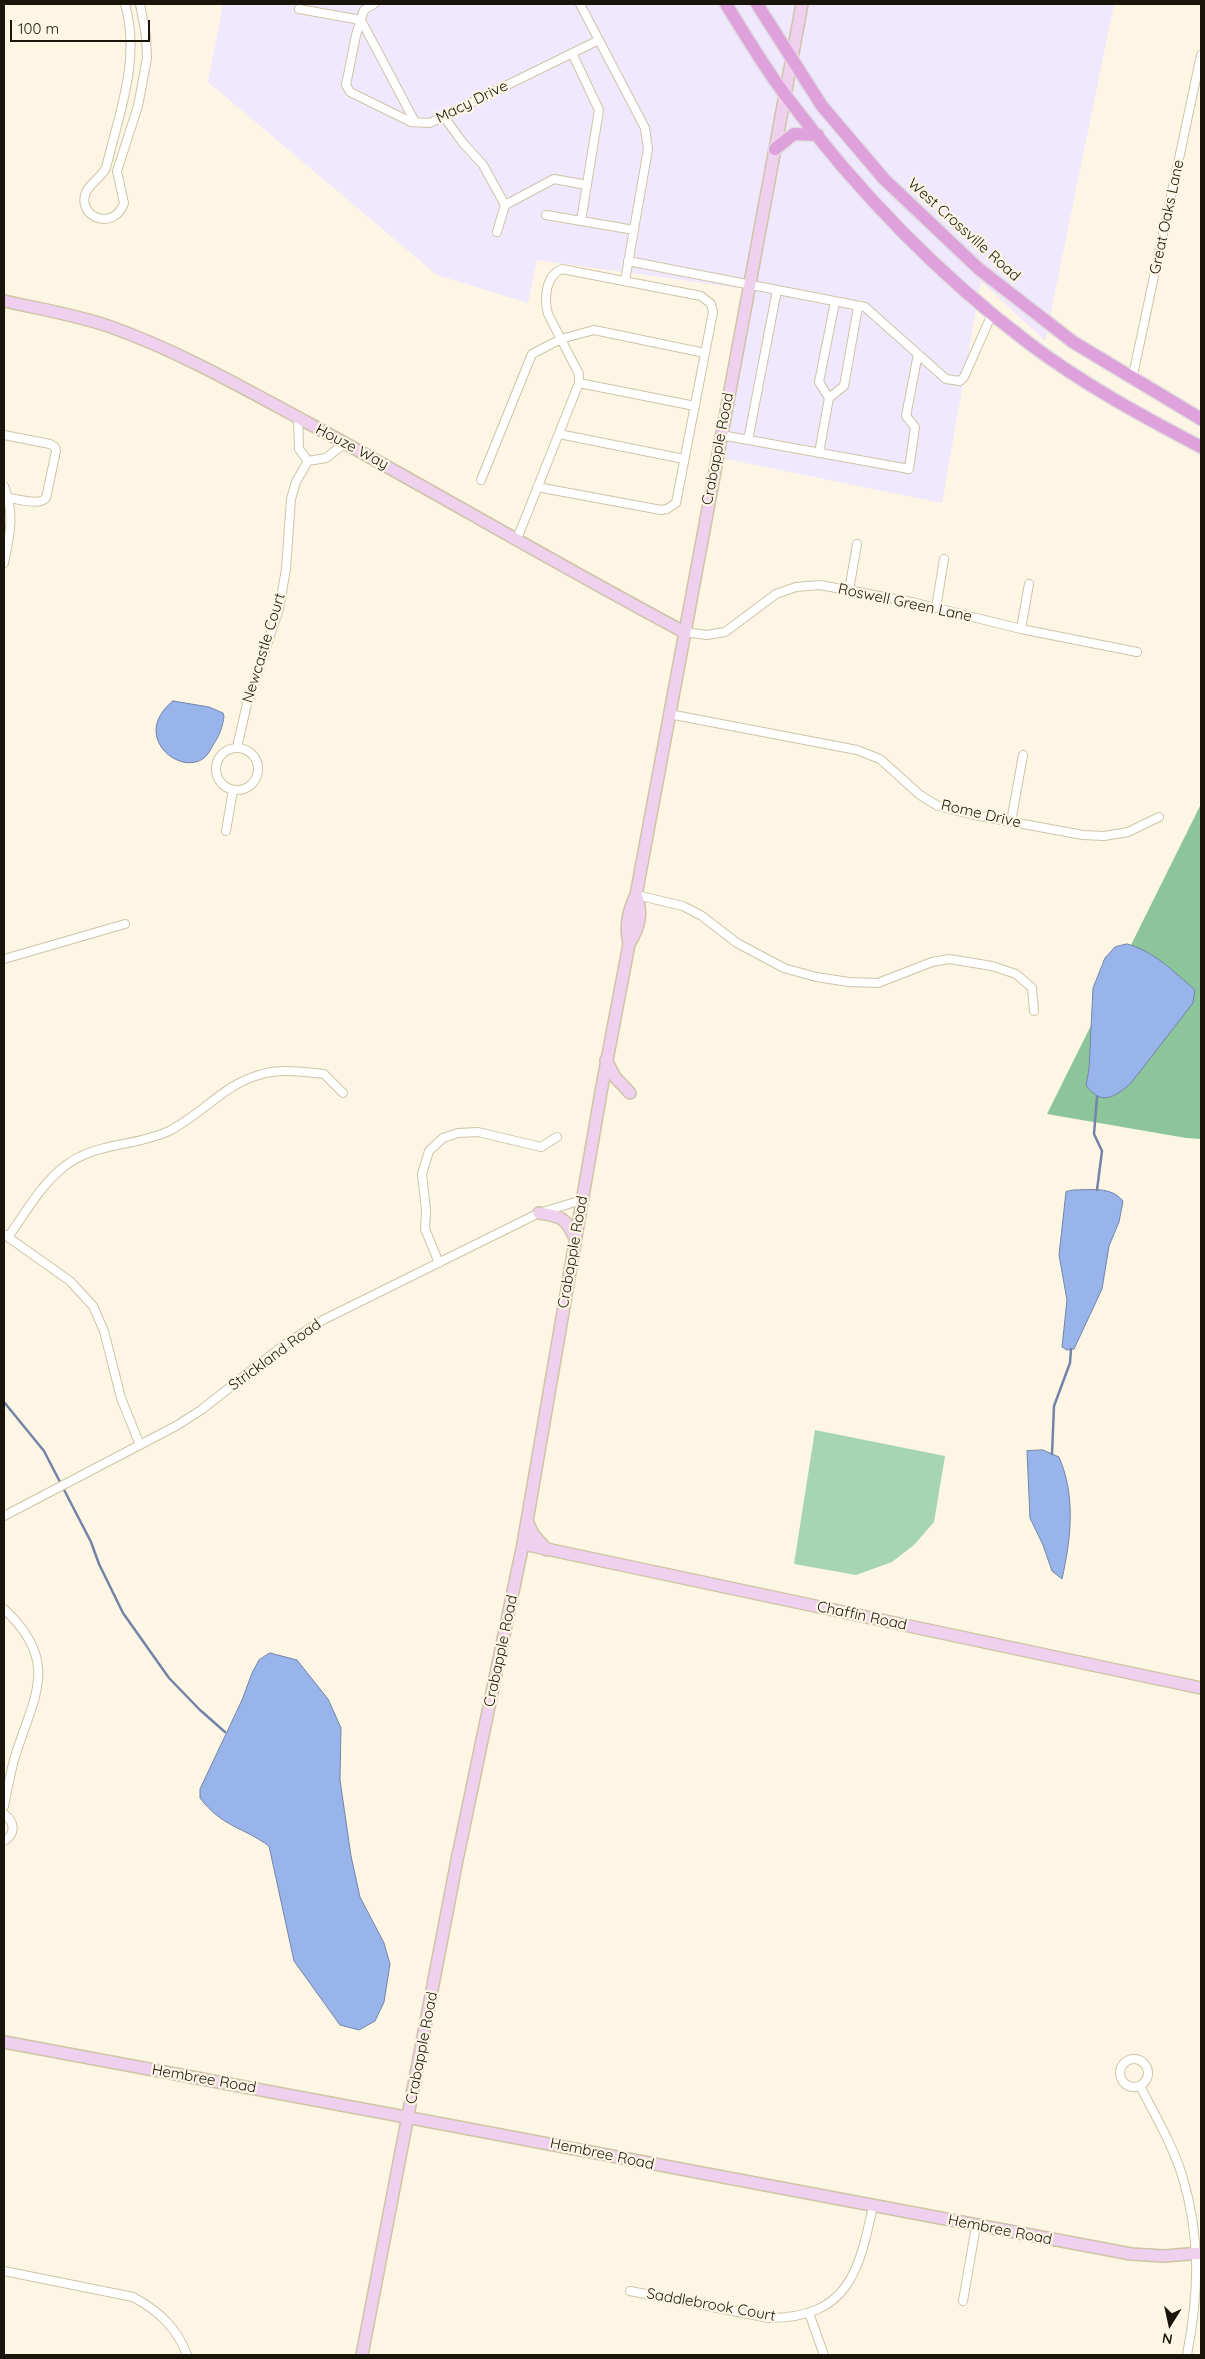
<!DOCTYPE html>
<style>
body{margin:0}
#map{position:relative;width:1205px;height:2359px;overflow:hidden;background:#fdf6e4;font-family:Quicksand,sans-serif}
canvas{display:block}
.frame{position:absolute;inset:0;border:5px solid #19150a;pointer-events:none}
.north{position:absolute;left:1145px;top:2299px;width:50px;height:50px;-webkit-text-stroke:4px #fdf6e4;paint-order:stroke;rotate:190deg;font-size:14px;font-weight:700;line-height:20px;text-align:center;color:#19150a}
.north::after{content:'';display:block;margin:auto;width:18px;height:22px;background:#19150a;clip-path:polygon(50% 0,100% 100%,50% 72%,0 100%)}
.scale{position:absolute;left:10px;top:20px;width:140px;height:22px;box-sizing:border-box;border:2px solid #19150a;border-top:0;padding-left:6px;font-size:15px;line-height:18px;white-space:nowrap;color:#19150a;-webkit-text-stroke:4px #fdf6e4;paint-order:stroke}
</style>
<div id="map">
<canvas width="1205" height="2359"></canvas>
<div class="frame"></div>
<div class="north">N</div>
<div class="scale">100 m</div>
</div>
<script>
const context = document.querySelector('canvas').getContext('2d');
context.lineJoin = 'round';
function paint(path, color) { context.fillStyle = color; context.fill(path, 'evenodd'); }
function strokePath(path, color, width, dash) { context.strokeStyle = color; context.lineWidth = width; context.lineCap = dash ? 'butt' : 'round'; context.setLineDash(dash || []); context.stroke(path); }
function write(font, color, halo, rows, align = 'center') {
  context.font = font + ' Quicksand,sans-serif'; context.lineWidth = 4.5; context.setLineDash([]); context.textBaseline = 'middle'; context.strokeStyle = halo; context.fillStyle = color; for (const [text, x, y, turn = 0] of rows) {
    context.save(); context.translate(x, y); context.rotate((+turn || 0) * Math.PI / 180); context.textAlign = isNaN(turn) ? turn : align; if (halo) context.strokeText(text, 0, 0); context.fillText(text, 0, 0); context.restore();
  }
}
paint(new Path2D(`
 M 223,4 L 1114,4 L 1045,341 L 981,281 L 942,503 L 721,458 L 752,290 L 537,260 L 528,303 L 437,275 L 208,82 Z`), '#efe8fe');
paint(new Path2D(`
 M 815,1430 L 945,1456 L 934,1522 L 914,1545 L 892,1562 L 856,1575 L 794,1564 Z`), '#a7d5b1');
paint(new Path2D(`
 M 1201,804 L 1201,1139 L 1186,1138 L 1047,1114 Z`), '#8dc59a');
const water = new Path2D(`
 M 173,701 L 209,707 L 223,713 L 224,716 C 223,726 219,737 213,745 C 211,749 208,755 204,758 C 179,777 130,735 173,701 Z
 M 1127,944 C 1154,951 1174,972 1195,990 L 1193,1003 L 1131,1083 C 1114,1098 1101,1106 1086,1085 L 1089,1069 L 1093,988 L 1105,958 L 1115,947 Z
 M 1073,1190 C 1091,1190 1111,1186 1123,1201 L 1119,1222 L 1109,1246 L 1102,1289 L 1074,1349 L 1067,1350 L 1062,1347 L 1067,1300 L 1059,1255 L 1066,1192 Z
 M 1043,1450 L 1059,1457 C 1076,1496 1071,1539 1062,1579 L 1052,1571 L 1043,1545 L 1030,1518 L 1027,1451 Z
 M 270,1653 L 297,1660 L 328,1699 L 341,1728 L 340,1780 L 351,1856 L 360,1897 L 384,1943 L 390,1964 L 384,2002 L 375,2021 L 359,2030 L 340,2025 L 294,1961 L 269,1846 C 243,1827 222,1827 200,1798 L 200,1789 L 242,1700 L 252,1673 L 259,1660 Z`);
paint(water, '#99b4eb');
strokePath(water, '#7384a8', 1);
strokePath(new Path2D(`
 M 1097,1190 L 1102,1151 L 1094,1134 L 1097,1097
 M 4,1402 L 44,1451 L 91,1542 L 99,1564 L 123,1613 L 169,1678 L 200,1710 L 225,1732
 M 1052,1454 L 1054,1406 L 1070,1363 L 1071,1349`), '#7384a8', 2.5);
const street = new Path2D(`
 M 125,4 C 141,60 119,113 106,168 C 101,177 90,184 86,192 C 76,217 114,232 124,203 L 117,171 L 138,106 L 147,58 L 146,36 L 140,4
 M 374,4 L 364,10 L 356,35 L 346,85 L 350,92 L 411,122 L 430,123 L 599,40
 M 580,4 L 645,128 L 648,149 L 625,281
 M 299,9 L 361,20 L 415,122
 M 572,53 L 599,110 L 581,221
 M 444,117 L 463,143 L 483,165 L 505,205 L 497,232
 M 505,205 L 554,179 L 587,185
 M 546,215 L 634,230
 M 628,261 L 865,307 L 946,379 L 960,381 L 964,377 L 992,314
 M 1132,380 L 1201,55
 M 579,383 L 695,406
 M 829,398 L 819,382 L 835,302
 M 298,418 L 299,449 L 308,461 L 326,458 L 345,443
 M 559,434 L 684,459
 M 4,435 L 50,444 L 55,447 L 56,451 L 46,498 C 38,506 20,499 8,498
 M 721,435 L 909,469 L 915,427 L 906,416 L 918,354
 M 748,440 L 777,290
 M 819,453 L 829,398 L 844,386 L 858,307
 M 481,480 L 532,354 L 561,339 L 594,330 L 705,353
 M 4,486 C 15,514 10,534 4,563
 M 517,539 L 579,383 L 579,374 L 548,314 C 544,299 545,276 562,269 L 701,296 L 711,304 L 713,312 L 676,503 L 667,509 L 661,510 L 537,487
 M 849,590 L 857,544
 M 936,608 L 944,559
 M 1021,629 L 1029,584
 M 684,632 L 707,635 L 725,632 L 776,594 L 796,587 L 820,585 L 912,602 L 1021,629 L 1137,652
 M 669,714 L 857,750 L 880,759 L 920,795 L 938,806 L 974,815 L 1083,835 L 1104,836 L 1128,832 L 1159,817
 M 237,747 L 247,704 L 279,609 L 286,569 L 291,499 L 296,482 L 308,461
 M216 769a21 21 0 1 1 42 0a21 21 0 1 1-42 0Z
 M 1011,822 L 1023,755
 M 226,831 L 233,790
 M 636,895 L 683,906 L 702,916 L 737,943 L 784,968 L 816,977 L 849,982 L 878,983 L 932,962 L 949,959 L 992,966 L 1016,974 L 1032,988 L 1034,1011
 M 4,959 L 125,924
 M 5,1235 L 70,1281 L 93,1306 L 104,1331 L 121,1398 L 140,1445
 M 8,1237 C 25,1214 41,1184 65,1166 C 95,1142 135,1147 169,1131 C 201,1115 225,1084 259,1075 C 280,1068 302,1072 324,1074 L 343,1093
 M 439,1263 L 425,1229 L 426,1210 L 422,1174 L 429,1151 L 443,1138 L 458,1133 L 478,1132 L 541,1147 L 557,1137
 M 4,1516 L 176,1426 L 201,1410 L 284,1345 L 323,1320 L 539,1213 L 582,1200
 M 4,1609 C 62,1663 33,1697 14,1760 C 10,1775 7,1791 4,1806
 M 4,1814 C 15,1822 16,1834 4,1841
 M1120 2073a14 14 0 1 1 28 0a14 14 0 1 1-28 0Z
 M 1140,2086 C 1155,2115 1172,2144 1182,2175 C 1201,2237 1199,2293 1187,2355
 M 4,2271 L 133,2297 C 159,2311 177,2328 187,2355
 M 630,2291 L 769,2318 C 848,2318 859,2272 873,2206
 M 963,2301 L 976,2226
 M 809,2313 L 824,2355`);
const secondary = new Path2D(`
 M 4,301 C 40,309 77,315 111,327 C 181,352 245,389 310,424 C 435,492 558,565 684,632
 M 629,944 C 625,927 628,911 636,895 L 802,4
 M 606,1060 L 615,1077 L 630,1093
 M 539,1213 C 561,1216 566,1218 575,1238
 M 527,1521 L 533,1534 L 547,1550
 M 523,1544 L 1201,1688
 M 4,2042 C 380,2111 755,2184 1131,2254 L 1164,2256 L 1201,2253
 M 362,2355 L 457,1860 L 523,1544 L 601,1092 L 629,944 C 639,928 643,913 636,895`);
const primary = new Path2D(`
 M 726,4 C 745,35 764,67 786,96 C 855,188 937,274 1030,344 C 1083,384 1142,416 1201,447
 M 757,4 L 822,106 L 884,179 L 979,269 L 1073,342 L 1201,419
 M 775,149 L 794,134 L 818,135`);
strokePath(street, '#cfc4a6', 10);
strokePath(secondary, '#cfc4a6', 14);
strokePath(primary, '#dfdedd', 15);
strokePath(street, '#fff', 8);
strokePath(secondary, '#efd0ee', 11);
strokePath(primary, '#dfa1dc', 12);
write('15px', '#19150a', '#fdf6e4', [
 ["Macy Drive",472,102,-26],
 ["Great Oaks Lane",1167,217,-78],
 ["West Crossville Road",964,230,42],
 ["Houze Way",352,447,28],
 ["Crabapple Road",718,449,-79],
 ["Roswell Green Lane",905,603,12],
 ["Newcastle Court",264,648,-73],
 ["Rome Drive",981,814,13],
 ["Crabapple Road",573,1252,-80],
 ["Strickland Road",275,1355,-36],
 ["Chaffin Road",862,1616,12],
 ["Crabapple Road",501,1651,-78],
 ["Crabapple Road",422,2048,-79],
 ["Hembree Road",204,2079,10],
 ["Hembree Road",602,2154,12],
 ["Hembree Road",1000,2230,11],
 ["Saddlebrook Court",711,2305,10]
]);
</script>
